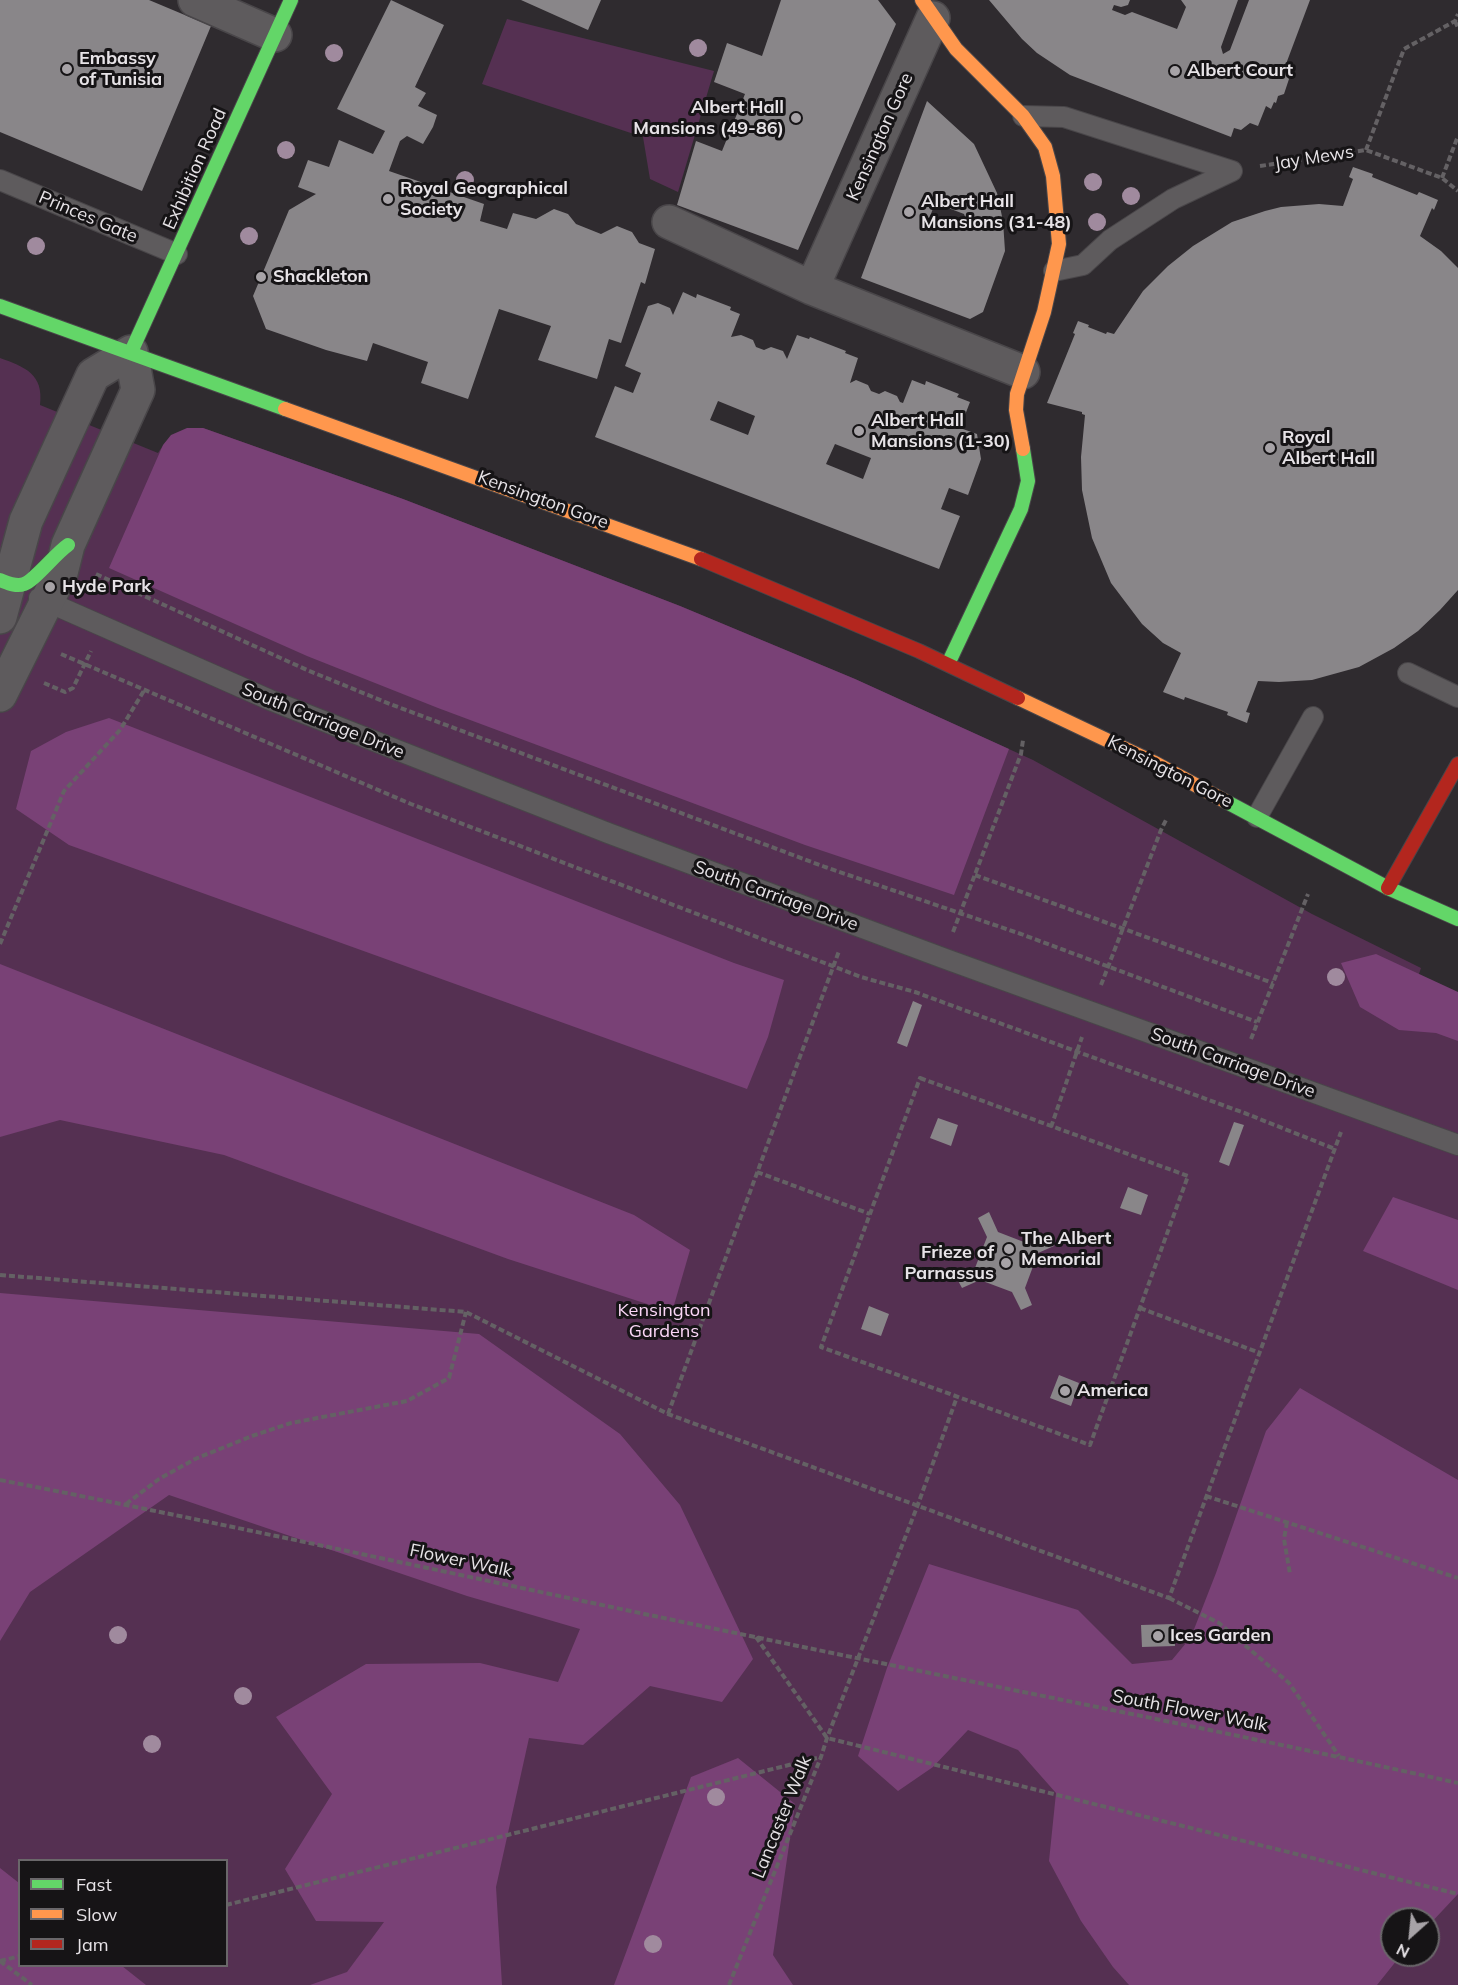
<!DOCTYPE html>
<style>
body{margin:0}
#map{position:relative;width:1458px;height:1985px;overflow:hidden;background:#2f2b2f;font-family:Mulish,sans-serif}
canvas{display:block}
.legend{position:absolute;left:18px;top:1859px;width:210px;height:108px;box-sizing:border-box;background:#161416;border:2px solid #6a676a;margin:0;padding:8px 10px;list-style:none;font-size:18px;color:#e7e3e7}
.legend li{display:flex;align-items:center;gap:12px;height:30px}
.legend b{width:30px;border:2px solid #6a676a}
.north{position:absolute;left:1380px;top:1907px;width:60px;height:60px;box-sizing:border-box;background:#161416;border:2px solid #6a676a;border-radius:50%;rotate:207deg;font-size:16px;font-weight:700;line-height:24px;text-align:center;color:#e7e3e7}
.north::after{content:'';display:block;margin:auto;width:21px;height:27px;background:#a7a3a7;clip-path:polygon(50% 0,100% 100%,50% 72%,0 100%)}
</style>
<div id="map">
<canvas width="1458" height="1985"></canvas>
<ul class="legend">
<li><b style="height:8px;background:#63d668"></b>Fast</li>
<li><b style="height:8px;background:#ff974d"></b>Slow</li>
<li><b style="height:8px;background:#b3261e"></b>Jam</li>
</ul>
<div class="north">N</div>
</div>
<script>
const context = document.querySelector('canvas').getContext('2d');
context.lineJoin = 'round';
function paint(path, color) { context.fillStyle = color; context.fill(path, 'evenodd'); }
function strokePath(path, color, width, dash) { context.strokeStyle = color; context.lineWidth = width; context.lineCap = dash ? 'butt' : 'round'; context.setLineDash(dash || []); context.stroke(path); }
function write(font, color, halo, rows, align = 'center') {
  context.font = font + ' Mulish,sans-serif'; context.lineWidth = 6; context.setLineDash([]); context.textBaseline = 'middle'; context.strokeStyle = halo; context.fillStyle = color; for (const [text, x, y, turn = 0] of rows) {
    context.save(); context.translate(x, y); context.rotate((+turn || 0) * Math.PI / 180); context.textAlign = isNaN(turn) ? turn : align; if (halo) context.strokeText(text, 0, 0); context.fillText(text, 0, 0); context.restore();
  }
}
paint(new Path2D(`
 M 507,19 L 714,71 L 678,192 L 650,179 L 643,137 L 482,84 Z
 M 0,358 C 25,367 44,374 40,405 L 158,453 C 171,433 179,429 203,428 L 403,499 L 680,606 L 855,679 L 1033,760 L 1312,914 L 1421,968 L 1418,977 L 1458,998 L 1458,1985 L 0,1985 ZM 20,1860 L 226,1860 L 226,1966 L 20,1966 ZM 1392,1919 L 1428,1919 L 1428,1955 L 1392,1955 Z`), '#553052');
paint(new Path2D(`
 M 187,428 L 203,428 L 403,499 L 680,606 L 855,679 L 1009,749 L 954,895 L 805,845 L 438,708 L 307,656 L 109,568 L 163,445 L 171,435 Z
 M 109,718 L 734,963 L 784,980 L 768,1037 L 747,1089 L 69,845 L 16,809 L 31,751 L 66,732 Z
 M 1376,954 L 1458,992 L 1458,1041 L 1436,1033 L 1399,1030 L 1360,1007 L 1341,963 Z
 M 0,964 L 634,1215 L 690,1250 L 672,1312 L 508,1259 L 224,1155 L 60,1120 L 0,1137 Z
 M 1393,1197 L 1458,1220 L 1458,1290 L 1363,1251 Z
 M 0,1293 L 479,1334 L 620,1434 L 680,1505 L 753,1659 L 722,1702 L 650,1686 L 583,1745 L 529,1738 L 496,1887 L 502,1985 L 310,1985 L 347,1972 L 384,1922 L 316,1921 L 285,1869 L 332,1794 L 276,1717 L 366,1664 L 480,1663 L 558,1682 L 580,1629 L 467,1596 L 169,1495 L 30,1592 L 0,1641 Z
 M 1300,1388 L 1458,1480 L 1458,1894 L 1428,1926 L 1428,1919 L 1392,1919 L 1392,1955 L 1401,1955 L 1377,1985 L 1129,1985 L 1113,1967 L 1081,1921 L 1049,1861 L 1056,1793 L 1018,1750 L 968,1730 L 933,1767 L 898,1791 L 858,1756 L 887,1668 L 929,1564 L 1078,1610 L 1132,1664 L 1172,1660 L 1191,1637 L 1216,1573 L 1266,1431 Z
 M 738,1758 L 795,1804 L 773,1955 L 793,1985 L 614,1985 L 691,1777 Z
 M 0,1868 L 19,1883 L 20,1966 L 122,1966 L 146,1985 L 0,1985 Z`), '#794176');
paint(new Path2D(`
 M 0,0 L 149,0 L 211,26 L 142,191 L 0,132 Z
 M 391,0 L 444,25 L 415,87 L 426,93 L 418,106 L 437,115 L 433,127 L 423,144 L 407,136 L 400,141 L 389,171 L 484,204 L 480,221 L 507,229 L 513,213 L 536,219 L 554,209 L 568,214 L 576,224 L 601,234 L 617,226 L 632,232 L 639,243 L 655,249 L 645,284 L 641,282 L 621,343 L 609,339 L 597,379 L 538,360 L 551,326 L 499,309 L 468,399 L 421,383 L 428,362 L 373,343 L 367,361 L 326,350 L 266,329 L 253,296 L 289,210 L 316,194 L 298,187 L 308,160 L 329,167 L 339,140 L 373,154 L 385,131 L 337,109 Z
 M 521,0 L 601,0 L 588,30 Z
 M 781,0 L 878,0 L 896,24 L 798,250 L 677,205 L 696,141 L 722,151 L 745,94 L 714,82 L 727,43 L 762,56 Z
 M 989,0 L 1130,0 L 1128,5 L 1121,7 L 1114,5 L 1112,10 L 1125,15 L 1132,12 L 1177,29 L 1186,7 L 1181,0 L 1238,0 L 1221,47 L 1223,54 L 1230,50 L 1249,0 L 1310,0 L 1286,64 L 1290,65 L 1286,74 L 1289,79 L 1284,94 L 1278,96 L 1276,103 L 1274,102 L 1271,109 L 1266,106 L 1258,126 L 1250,123 L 1241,130 L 1234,128 L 1231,137 L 1070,75 L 1037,53 L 1022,39 Z
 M 927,101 L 974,144 L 997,193 L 1003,221 L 1005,251 L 983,312 L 970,319 L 861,278 ZM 935,203 L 964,214 L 967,222 L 958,229 L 943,223 L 941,227 L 928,222 Z
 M 1353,167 L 1373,174 L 1372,177 L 1417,195 L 1419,192 L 1438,200 L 1434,210 L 1432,208 L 1420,236 L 1441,251 L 1458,268 L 1458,590 L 1440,610 L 1418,631 L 1394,648 L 1359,667 L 1312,680 L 1279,682 L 1258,681 L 1246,712 L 1250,713 L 1247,723 L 1227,715 L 1228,712 L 1185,697 L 1184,700 L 1163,692 L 1181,653 L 1163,643 L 1142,624 L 1111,583 L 1092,538 L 1082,490 L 1081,457 L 1085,415 L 1082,414 L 1082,412 L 1047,403 L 1075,334 L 1073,333 L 1078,321 L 1089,325 L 1088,327 L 1106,334 L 1107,332 L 1114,334 L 1143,291 L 1168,266 L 1193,246 L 1232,222 L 1265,211 L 1281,207 L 1319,204 L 1343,206 L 1353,179 L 1349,177 Z
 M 683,292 L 696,298 L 697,294 L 731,307 L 730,310 L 740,314 L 731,337 L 741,335 L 753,340 L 756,347 L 764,350 L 771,347 L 783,351 L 787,359 L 797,335 L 809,339 L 810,337 L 846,351 L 845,353 L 858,358 L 850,383 L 856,380 L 868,385 L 871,391 L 879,394 L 885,391 L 897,396 L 900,402 L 903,403 L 912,380 L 925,385 L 926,381 L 959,394 L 957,397 L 970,402 L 960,428 L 977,434 L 981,459 L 968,495 L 949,488 L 941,509 L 960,516 L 939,569 L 595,437 L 615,386 L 633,393 L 641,373 L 625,366 L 648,306 L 658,303 L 670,308 L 673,315 ZM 718,401 L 755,416 L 748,435 L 710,420 ZM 835,444 L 871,458 L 863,479 L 826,464 Z
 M 913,1001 L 922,1005 L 907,1047 L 897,1043 Z
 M 938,1118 L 958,1125 L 951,1146 L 930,1138 Z
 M 1234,1122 L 1244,1125 L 1229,1166 L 1219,1162 Z
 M 1128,1187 L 1148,1195 L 1141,1215 L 1120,1208 Z
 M 989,1212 L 998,1232 L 1029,1244 L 1049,1234 L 1054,1246 L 1038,1253 L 1025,1288 L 1032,1305 L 1021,1310 L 1012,1292 L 980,1280 L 962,1288 L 956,1277 L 975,1268 L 987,1237 L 978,1218 Z
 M 869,1306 L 889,1314 L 881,1336 L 861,1329 Z
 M 1059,1375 L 1079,1383 L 1071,1406 L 1050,1398 Z
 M 1174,1624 L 1175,1646 L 1142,1647 L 1141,1625 Z`), '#898689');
const lane = new Path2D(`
 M 1023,116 L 1064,117 L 1232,171 L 1173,199 L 1110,240 L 1083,265 L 1054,271
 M 0,180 L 177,254
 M 39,598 L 270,700 L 608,833 L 943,958 L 1458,1145
 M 1408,673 L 1458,697
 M 1257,817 L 1313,717`);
const street = new Path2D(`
 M 195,0 L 275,35
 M 669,222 L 812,288 L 1023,372
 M 812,288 L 933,18
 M 0,617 L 26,521 L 93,375 L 131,352 L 138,390 L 68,545 L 61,573 L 0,695`);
const fast = new Path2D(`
 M 0,306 L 285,409
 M 131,352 L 291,0
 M 0,580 C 8,583 16,587 24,584 C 34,581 56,553 68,545
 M 948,664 L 1021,509 L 1028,481 L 1023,449
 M 1225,801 L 1388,888 L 1458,919`);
const slow = new Path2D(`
 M 922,0 L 956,49 L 1023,116 L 1045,147 L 1053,176 L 1059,244 L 1044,312 L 1017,394 L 1016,410 L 1023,449
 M 285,409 L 701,559
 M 1018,698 L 1153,762 L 1225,801`);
const jam = new Path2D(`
 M 701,559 L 919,651 L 1018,698
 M 1388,888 L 1458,764`);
strokePath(lane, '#494649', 22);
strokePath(street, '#494649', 36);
strokePath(fast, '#494649', 16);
strokePath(slow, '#494649', 16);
strokePath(jam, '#494649', 16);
strokePath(new Path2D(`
 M 1455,21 L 1458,28
 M 1366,150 L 1404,49 L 1455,21 L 1458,14
 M 1260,166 L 1366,150 L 1442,178 L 1458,191
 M 1442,178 L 1458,136
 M 96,574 L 307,670 L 390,704 L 825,867 L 1021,934 L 1257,1022
 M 61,654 L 411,804 L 861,977 L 915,992 L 1247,1114 L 1335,1149
 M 44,683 L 65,692 L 73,688 L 91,651
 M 975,875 L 1273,983
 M 953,932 L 1021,754 L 1023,740
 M 0,944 L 64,791 L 120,730 L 145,689
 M 1101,985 L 1161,830 L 1167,818
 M 1251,1039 L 1308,894
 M 920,1078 L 1188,1176 L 1090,1445 L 821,1347 Z
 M 1051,1127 L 1082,1037
 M 757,1172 L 870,1214
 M 0,1275 L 466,1312 L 668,1414 L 1169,1598 L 1341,1132
 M 1140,1308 L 1260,1353
 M 668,1414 L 839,951
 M 0,1480 C 252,1529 503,1585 755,1637 C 989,1686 1224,1731 1458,1783
 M 1206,1496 L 1458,1578
 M 126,1504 L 159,1479 L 195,1459 L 252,1436 L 291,1423 L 407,1401 L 449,1378 L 466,1312
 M 1287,1522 L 1284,1539 L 1290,1574
 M 1169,1598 L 1219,1623 L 1289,1683 L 1339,1756
 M 756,1637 L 827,1738 L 1458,1894
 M 226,1905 L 821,1757
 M 0,1961 L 32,1985
 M 0,1961 L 20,1956
 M 729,1985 L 821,1757 L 827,1738 L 917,1507 L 957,1397`), '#646164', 4, [6, 3]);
strokePath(lane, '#5e5b5d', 20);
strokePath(street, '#5e5b5d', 33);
strokePath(fast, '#63d668', 14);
strokePath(slow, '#ff974d', 14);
strokePath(jam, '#b3261e', 14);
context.fillStyle = '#a08a9e';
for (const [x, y] of [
 [698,48],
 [334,53],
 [286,150],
 [465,180],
 [1093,182],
 [1131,196],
 [1097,222],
 [249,236],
 [36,246],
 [1336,977],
 [118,1635],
 [243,1696],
 [152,1744],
 [716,1797],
 [653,1944]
]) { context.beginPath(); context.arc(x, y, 9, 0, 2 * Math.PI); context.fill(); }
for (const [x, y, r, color] of [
 [67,69,6,"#a7a3a7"],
 [1175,71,6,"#a7a3a7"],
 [796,118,6,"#a7a3a7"],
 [388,199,6,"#a7a3a7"],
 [909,212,6,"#a7a3a7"],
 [261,277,6,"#a7a3a7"],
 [859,431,6,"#a7a3a7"],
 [1270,448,6,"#a7a3a7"],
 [50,587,6,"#a7a3a7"],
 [1009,1249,6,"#a7a3a7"],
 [1006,1263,6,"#a7a3a7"],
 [1065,1391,6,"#a7a3a7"],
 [1158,1636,6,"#a7a3a7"]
]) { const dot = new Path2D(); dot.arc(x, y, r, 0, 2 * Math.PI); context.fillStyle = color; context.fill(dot); strokePath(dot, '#161416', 2); }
write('bold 18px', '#e7e3e7', '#161416', [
 ["Embassy",79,59],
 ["of Tunisia",79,80],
 ["Albert Court",1187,71],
 ["Albert Hall",784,108,"right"],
 ["Mansions (49-86)",784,129,"right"],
 ["Royal Geographical",400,189],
 ["Society",400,210],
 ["Albert Hall",921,202],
 ["Mansions (31-48)",921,223],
 ["Shackleton",273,277],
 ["Albert Hall",871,421],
 ["Mansions (1-30)",871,442],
 ["Royal",1282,438],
 ["Albert Hall",1282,459],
 ["Hyde Park",62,587],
 ["The Albert",1021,1239],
 ["Memorial",1021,1260],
 ["Frieze of",994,1253,"right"],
 ["Parnassus",994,1274,"right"],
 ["America",1077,1391],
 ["Ices Garden",1170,1636]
], 'left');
write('18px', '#e7e3e7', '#161416', [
 ["Kensington Gore",880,137,-66],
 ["Jay Mews",1314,158,-9],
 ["Exhibition Road",195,169,-66],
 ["Princes Gate",88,217,23],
 ["Kensington Gore",543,500,20],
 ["South Carriage Drive",323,721,22],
 ["Kensington Gore",1170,772,27],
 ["South Carriage Drive",776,896,20],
 ["South Carriage Drive",1233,1063,20],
 ["Flower Walk",461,1561,12],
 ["South Flower Walk",1190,1711,11],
 ["Lancaster Walk",782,1817,-68]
]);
write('18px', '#fcd7f8', '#161416', [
 ["Kensington",664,1311],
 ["Gardens",664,1332]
]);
</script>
